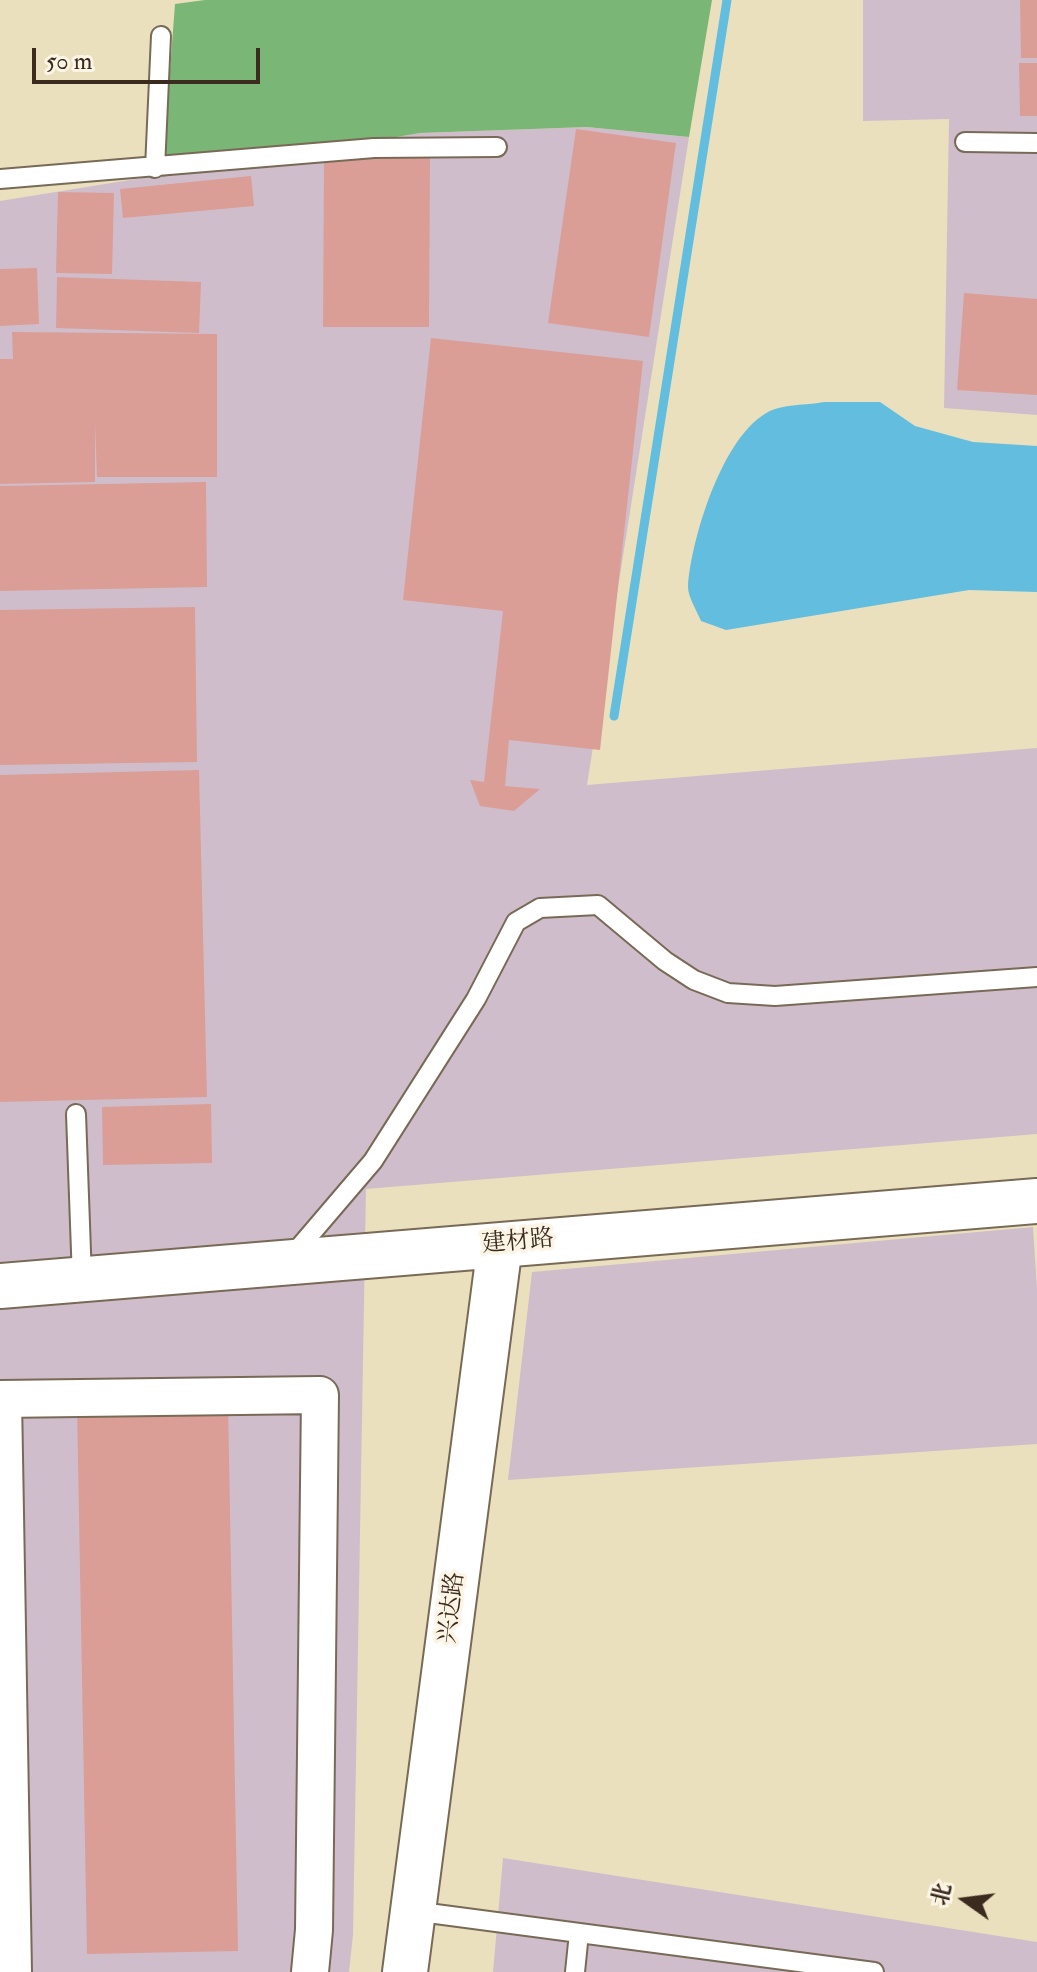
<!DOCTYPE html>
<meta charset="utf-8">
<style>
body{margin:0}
#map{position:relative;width:1037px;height:1972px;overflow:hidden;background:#eae0bd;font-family:"IM FELL Double Pica","Noto Serif SC",serif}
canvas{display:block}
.north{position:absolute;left:925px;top:1860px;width:80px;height:80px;-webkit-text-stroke:6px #fcf5e5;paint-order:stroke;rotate:284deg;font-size:22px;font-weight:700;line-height:32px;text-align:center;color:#3b2a1e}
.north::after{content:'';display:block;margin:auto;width:28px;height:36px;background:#3b2a1e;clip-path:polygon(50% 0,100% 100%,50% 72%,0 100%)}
.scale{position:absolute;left:32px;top:48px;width:228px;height:36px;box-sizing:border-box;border:4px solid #3b2a1e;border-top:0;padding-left:10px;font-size:24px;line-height:28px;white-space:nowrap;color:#3b2a1e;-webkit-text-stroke:6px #fcf5e5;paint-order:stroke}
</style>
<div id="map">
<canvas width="1037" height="1972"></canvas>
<div class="north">北</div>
<div class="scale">50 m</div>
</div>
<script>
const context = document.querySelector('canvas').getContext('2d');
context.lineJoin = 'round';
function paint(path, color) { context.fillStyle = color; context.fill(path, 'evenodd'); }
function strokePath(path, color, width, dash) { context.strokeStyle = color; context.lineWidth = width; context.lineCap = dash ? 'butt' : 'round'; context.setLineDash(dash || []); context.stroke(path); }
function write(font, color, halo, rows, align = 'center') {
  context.font = font + ' "IM FELL Double Pica","Noto Serif SC",serif'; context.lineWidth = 7; context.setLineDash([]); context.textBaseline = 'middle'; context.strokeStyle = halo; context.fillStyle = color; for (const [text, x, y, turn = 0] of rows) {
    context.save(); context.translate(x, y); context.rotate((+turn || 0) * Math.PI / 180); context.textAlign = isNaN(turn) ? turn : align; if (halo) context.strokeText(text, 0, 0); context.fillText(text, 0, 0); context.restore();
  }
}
paint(new Path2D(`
 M 863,0 L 1037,0 L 1037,415 L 944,408 L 949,119 L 863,121 Z
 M 587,127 L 689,137 L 587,785 L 1037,748 L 1037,1134 L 366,1189 L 353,1935 L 349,1972 L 0,1972 L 0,201 L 420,133 Z
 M 1033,1227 L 1037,1288 L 1037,1444 L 508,1480 L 532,1272 Z
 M 503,1858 L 1037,1942 L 1037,1972 L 493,1972 Z`), '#d0bdcc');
paint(new Path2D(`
 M 205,0 L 712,0 L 689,137 L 587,127 L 420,133 L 162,177 L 175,4 Z`), '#7ab675');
paint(new Path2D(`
 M 824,402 L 880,402 L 915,426 L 973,442 L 1037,446 L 1037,592 L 969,590 L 726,630 L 701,621 C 697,611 688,597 688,587 C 691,538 725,426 775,409 C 790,404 809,405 824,402 Z`), '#62bddf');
strokePath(new Path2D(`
 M 614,716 L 727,0`), '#62bddf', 9);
paint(new Path2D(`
 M 1020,0 L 1037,0 L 1037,58 L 1021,58 Z
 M 1019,63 L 1037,63 L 1037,116 L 1020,116 Z
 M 576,129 L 676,143 L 649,337 L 548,323 Z
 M 324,156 L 430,157 L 429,327 L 323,327 Z
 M 251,176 L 254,206 L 123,218 L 120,189 Z
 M 58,192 L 114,193 L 112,274 L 56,273 Z
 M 37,268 L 39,324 L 0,326 L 0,269 Z
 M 57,277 L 201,282 L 199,333 L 56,328 Z
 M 964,293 L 1037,299 L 1037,395 L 957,390 Z
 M 12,332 L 217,334 L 217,477 L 97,477 L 95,423 L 95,482 L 0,484 L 0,359 L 13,359 Z
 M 431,338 L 643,361 L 600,750 L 509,740 L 505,786 L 540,789 L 514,811 L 480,806 L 470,780 L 484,782 L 503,611 L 403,600 Z
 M 206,482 L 207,587 L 0,591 L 0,486 Z
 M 195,607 L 197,762 L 0,765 L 0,610 Z
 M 199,770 L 207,1097 L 0,1102 L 0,775 Z
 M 211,1104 L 212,1163 L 103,1165 L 102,1107 Z
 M 228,1402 L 238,1951 L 87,1954 L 77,1405 Z`), '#da9e96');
const service = new Path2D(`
 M 965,142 L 1037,143
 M 155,168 L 161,36
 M 0,179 L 374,148 L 497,147
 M 76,1114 L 82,1279
 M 291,1257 L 373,1161 L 476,999 L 516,922 L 540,908 L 598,905 L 665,961 L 694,980 L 728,993 L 775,996 L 1037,977
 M 413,1911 L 874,1972
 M 575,1972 L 579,1933`);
const minor = new Path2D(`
 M 0,1399 L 320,1395 L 314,1930 L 310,1972
 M 3,1399 L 13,1972`);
const tertiary = new Path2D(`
 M 0,1286 L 1037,1201
 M 405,1972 L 500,1245`);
strokePath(service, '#786a56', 22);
strokePath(minor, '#786a56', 40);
strokePath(tertiary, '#786a56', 48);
strokePath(service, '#fff', 18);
strokePath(minor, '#fff', 36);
strokePath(tertiary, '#fff', 44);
write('24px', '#3b2a1e', '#fcf5e5', [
 ["建材路",518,1243,-5],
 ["兴达路",453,1608,-83]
]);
</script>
